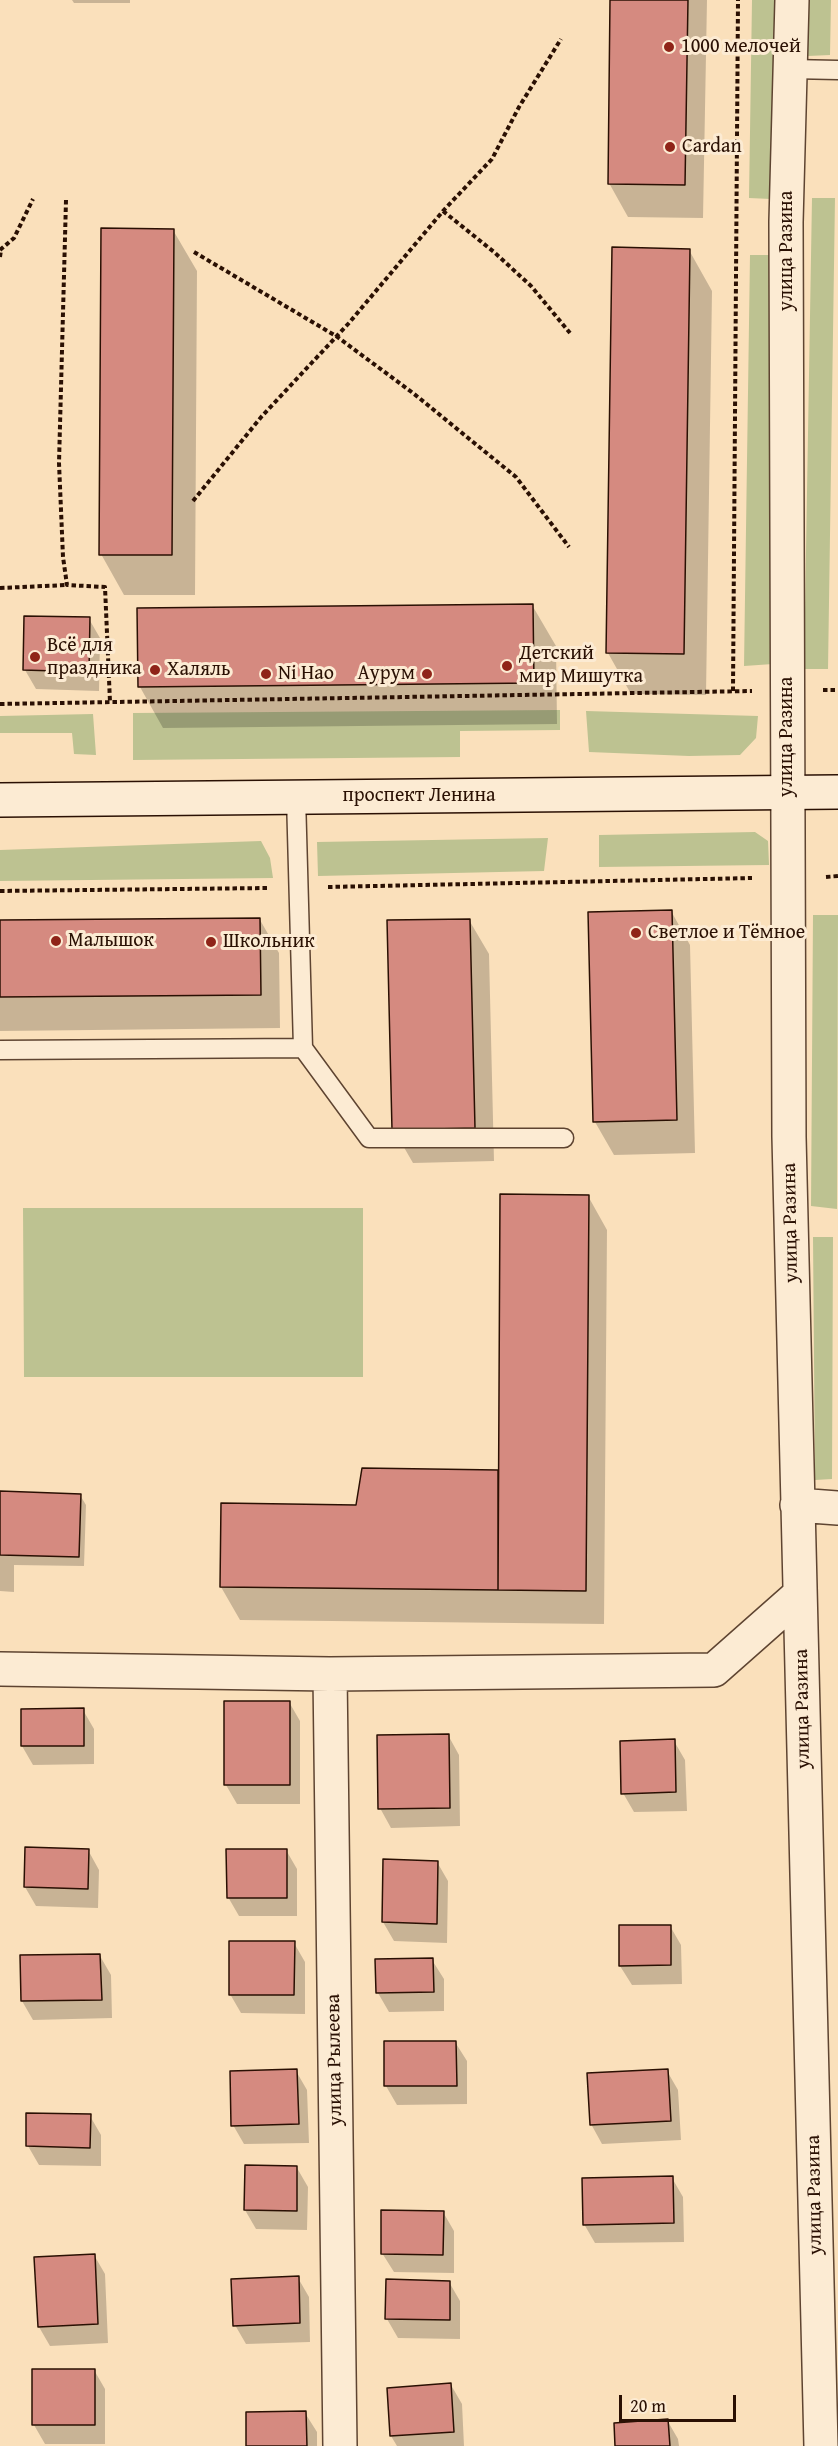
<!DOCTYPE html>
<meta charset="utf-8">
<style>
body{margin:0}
#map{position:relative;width:838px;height:2446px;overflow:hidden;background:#fae0bb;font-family:"Gentium Book Plus",serif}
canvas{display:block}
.scale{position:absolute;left:619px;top:2395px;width:117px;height:27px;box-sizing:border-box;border:3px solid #2a1003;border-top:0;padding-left:8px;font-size:18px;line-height:21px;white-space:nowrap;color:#2a1003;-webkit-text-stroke:4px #fcebd3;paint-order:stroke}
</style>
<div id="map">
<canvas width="838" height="2446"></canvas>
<div class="scale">20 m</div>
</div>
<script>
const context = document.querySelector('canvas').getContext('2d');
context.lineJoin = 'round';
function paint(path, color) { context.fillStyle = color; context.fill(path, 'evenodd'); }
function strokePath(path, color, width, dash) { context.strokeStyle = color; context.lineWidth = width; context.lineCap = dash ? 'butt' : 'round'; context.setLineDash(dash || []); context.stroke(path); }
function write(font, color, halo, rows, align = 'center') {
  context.font = font + ' "Gentium Book Plus",serif'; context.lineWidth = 6; context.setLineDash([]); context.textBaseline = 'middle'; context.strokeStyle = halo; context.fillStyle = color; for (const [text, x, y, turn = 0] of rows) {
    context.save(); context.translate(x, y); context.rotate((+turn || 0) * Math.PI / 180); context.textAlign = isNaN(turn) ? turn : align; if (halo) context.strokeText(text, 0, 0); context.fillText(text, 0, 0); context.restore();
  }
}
paint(new Path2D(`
 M 752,0 L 776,0 L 771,199 L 749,198 Z
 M 807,0 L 831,0 L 830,55 L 808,56 Z
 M 812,198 L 835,198 L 828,669 L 804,669 Z
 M 750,255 L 769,255 L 773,664 L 744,666 Z
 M 560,710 L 560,730 L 460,731 L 460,757 L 133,760 L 133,713 Z
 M 586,711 L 758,716 L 756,738 L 740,755 L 689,756 L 589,752 Z
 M 93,714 L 96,755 L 74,754 L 72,733 L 0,733 L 0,716 Z
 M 755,832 L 768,841 L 769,865 L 599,867 L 599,835 Z
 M 548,838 L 544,871 L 318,876 L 317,842 Z
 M 261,841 L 270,858 L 273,878 L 0,881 L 0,850 Z
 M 813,915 L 838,915 L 837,1209 L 811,1206 Z
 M 23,1208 L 363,1208 L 363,1377 L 24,1377 Z
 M 813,1237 L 833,1237 L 832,1479 L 815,1480 Z`), '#bdc291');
paint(new Path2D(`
 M 72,0 L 130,0 L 130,3 L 74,3 Z
 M 612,0 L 707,0 L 703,218 L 628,217 L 609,183 Z
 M 173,230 L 197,271 L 195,595 L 124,595 L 101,554 Z
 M 689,250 L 712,291 L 706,695 L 631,694 L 608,653 Z
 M 532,605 L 556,646 L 557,724 L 163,728 L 140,687 Z
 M 89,619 L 100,638 L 99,691 L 36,689 L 25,670 Z
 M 671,911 L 690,945 L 695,1153 L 614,1155 L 595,1122 Z
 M 260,920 L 279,953 L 280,1028 L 0,1031 L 0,922 Z
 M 469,920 L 489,954 L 494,1161 L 413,1163 L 394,1130 Z
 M 588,1196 L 607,1230 L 604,1624 L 240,1620 L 221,1587 L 222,1505 L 357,1507 L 363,1470 L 500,1472 Z
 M 0,1494 L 80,1495 L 86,1505 L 84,1566 L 14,1565 L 14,1592 L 0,1591 Z
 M 289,1702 L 300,1721 L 300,1804 L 237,1804 L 226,1785 Z
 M 83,1710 L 94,1729 L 94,1764 L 33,1765 L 22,1746 Z
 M 448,1735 L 459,1755 L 460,1826 L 391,1828 L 380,1808 Z
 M 674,1741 L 685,1760 L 687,1811 L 634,1812 L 623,1793 Z
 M 88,1850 L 99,1870 L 98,1908 L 36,1906 L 25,1887 Z
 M 286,1850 L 297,1869 L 297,1916 L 239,1916 L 228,1897 Z
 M 385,1861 L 437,1862 L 448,1881 L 447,1943 L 394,1941 L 383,1922 Z
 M 670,1926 L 681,1945 L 682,1984 L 632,1985 L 620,1966 Z
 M 294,1943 L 305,1962 L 305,2014 L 241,2013 L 230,1994 Z
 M 100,1956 L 111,1975 L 112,2018 L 33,2020 L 22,2001 Z
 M 432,1960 L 444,1979 L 444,2011 L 389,2012 L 378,1993 Z
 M 455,2042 L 467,2061 L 467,2104 L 397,2105 L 386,2086 Z
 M 296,2071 L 307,2090 L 309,2143 L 244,2144 L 233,2125 Z
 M 667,2071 L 678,2090 L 681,2140 L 602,2144 L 591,2124 Z
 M 90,2116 L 101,2135 L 101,2166 L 39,2165 L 28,2146 Z
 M 297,2168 L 308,2187 L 307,2230 L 256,2229 L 245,2210 Z
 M 672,2178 L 683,2197 L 684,2242 L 595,2243 L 584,2224 Z
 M 443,2212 L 454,2231 L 454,2273 L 394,2272 L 382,2253 Z
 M 94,2255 L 105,2274 L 108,2343 L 50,2346 L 39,2327 Z
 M 298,2278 L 309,2297 L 310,2342 L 246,2344 L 235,2325 Z
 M 449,2282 L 460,2301 L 460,2339 L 398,2338 L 387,2319 Z
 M 94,2370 L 105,2389 L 105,2444 L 45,2444 L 34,2425 Z
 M 451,2385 L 462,2404 L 464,2446 L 397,2446 L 391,2436 L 388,2389 Z
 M 305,2413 L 317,2432 L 317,2446 L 248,2446 Z
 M 667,2420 L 678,2439 L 679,2446 L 617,2446 Z`), '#0003');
const building = new Path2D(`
 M 610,0 L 688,0 L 685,185 L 608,184 Z
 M 101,228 L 174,229 L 172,555 L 99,555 Z
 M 612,247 L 690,249 L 684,654 L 606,653 Z
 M 533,604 L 534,683 L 138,687 L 137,608 Z
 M 24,616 L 90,617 L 89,672 L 23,670 Z
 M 672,910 L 677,1120 L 593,1122 L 588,912 Z
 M 260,918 L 261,995 L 0,997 L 0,920 Z
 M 470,919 L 475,1128 L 392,1130 L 387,920 Z
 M 500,1194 L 589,1195 L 586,1591 L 498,1590 Z
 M 362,1468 L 498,1470 L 498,1590 L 220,1587 L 221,1503 L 356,1505 Z
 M 0,1491 L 81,1494 L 79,1557 L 0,1555 Z
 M 224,1701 L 290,1701 L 290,1785 L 224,1785 Z
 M 84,1708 L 84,1746 L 21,1746 L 21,1709 Z
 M 449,1734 L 450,1808 L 378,1809 L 377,1735 Z
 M 675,1739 L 676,1792 L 621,1794 L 620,1741 Z
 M 25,1847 L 89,1849 L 88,1889 L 24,1887 Z
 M 226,1849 L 287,1849 L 287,1898 L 227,1898 Z
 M 383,1859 L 438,1861 L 437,1924 L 382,1922 Z
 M 619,1925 L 671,1925 L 671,1965 L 619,1966 Z
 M 229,1941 L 295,1941 L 294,1995 L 229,1995 Z
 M 100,1954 L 102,2000 L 21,2001 L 20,1955 Z
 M 433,1958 L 434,1992 L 376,1993 L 375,1959 Z
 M 384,2041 L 456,2041 L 457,2086 L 384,2086 Z
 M 297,2069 L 299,2124 L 231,2126 L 230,2071 Z
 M 668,2069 L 671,2121 L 590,2125 L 587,2073 Z
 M 26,2113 L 91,2114 L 90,2148 L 26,2146 Z
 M 245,2165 L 297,2166 L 297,2211 L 244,2210 Z
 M 673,2176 L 674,2223 L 583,2225 L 582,2178 Z
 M 381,2210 L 444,2211 L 443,2255 L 381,2254 Z
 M 95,2254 L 98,2324 L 38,2327 L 34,2257 Z
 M 299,2276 L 300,2323 L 233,2326 L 231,2279 Z
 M 386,2279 L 450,2281 L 450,2320 L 385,2319 Z
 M 32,2369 L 95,2369 L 95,2425 L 32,2425 Z
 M 451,2383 L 454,2432 L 390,2436 L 387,2388 Z
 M 306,2411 L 307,2446 L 246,2446 L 246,2412 Z
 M 668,2419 L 670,2446 L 615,2446 L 614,2423 Z`);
paint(building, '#d58a80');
strokePath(building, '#2a1003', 1.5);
const lane = new Path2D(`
 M 790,69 L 838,70
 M 303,1048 L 369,1138 L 564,1138
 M 0,1050 L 303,1048 L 296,797`);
const street = new Path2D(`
 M 792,0 L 786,222 L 789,1137 L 821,2446
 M 797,1505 L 838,1508
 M 0,1669 L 330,1674 L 714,1670 L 800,1594
 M 330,1674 L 340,2446`);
const secondary = new Path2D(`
 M 0,800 L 838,792`);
strokePath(lane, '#5e4431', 21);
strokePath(street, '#5e4431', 36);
strokePath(secondary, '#2a1003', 36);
strokePath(new Path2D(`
 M 66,200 L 59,463 L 63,557 L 67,585 L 105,587 L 110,702
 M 443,211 L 494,252 L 531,286 L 570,333
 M 0,250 L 14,238 L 33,199
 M 194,252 L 336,336 L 413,393 L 516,477 L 569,547
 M 0,257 L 1,250
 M 193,501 L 262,416 L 349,323 L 443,211 L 492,159 L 519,107 L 561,39
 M 0,588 L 67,585
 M 823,690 L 838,690
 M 733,691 L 738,0
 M 0,704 L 752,691
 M 826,877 L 838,876
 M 328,887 L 752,878
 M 0,891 L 269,888`), '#2a1003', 4, [4.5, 3]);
strokePath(lane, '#fcebd3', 18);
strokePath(street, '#fcebd3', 33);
strokePath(secondary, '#fcebd3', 33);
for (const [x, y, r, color] of [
 [669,47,6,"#8f2418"],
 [670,147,6,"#8f2418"],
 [35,657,6,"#8f2418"],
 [507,666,6,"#8f2418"],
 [155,670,6,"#8f2418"],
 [266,674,6,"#8f2418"],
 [427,674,6,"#8f2418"],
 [636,933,6,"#8f2418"],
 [56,941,6,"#8f2418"],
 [211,942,6,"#8f2418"]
]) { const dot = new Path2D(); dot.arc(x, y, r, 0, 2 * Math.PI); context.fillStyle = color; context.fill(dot); strokePath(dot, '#fcebd3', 2); }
write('20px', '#2a1003', '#fcebd3', [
 ["1000 мелочей",681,47],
 ["Cardan",682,147],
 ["Всё для",47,646],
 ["праздника",47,669],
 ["Детский",519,654],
 ["мир Мишутка",519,677],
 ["Халяль",167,670],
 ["Ni Hao",278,674],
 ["Аурум",415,674,"right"],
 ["Светлое и Тёмное",648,933],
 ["Малышок",68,941],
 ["Школьник",223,942]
], 'left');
write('20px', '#2a1003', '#fcebd3', [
 ["улица Разина",787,251,-90],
 ["улица Разина",787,737,-90],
 ["проспект Ленина",419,796],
 ["улица Разина",791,1223,-91],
 ["улица Разина",803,1709,-91],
 ["улица Рылеева",335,2060,-91],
 ["улица Разина",815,2195,-91]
]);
</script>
